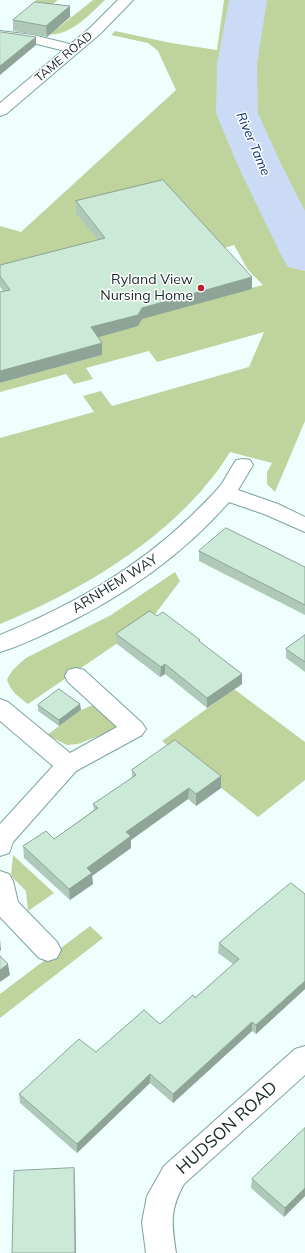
<!DOCTYPE html>
<style>
body{margin:0}
canvas{display:block;background:#eefffe}
</style>
<canvas width="305" height="1253"></canvas>
<script>
const context = document.querySelector('canvas').getContext('2d');
context.lineJoin = 'round';
function paint(path, color) { context.fillStyle = color; context.fill(path, 'evenodd'); }
function strokePath(path, color, width, dash) { context.strokeStyle = color; context.lineWidth = width; context.lineCap = dash ? 'butt' : 'round'; context.setLineDash(dash || []); context.stroke(path); }
function write(font, color, halo, rows, align = 'center') {
  context.font = font + ' Mulish,sans-serif'; context.lineWidth = 3; context.setLineDash([]); context.textBaseline = 'middle'; context.strokeStyle = halo; context.fillStyle = color; for (const [text, x, y, turn = 0] of rows) {
    context.save(); context.translate(x, y); context.rotate((+turn || 0) * Math.PI / 180); context.textAlign = isNaN(turn) ? turn : align; if (halo) context.strokeText(text, 0, 0); context.fillText(text, 0, 0); context.restore();
  }
}
paint(new Path2D(`
 M 36,0 L 58,0 L 31,21 L 58,28 L 93,0 L 105,0 C 89,15 69,38 45,34 C 37,32 29,28 21,26 Z
 M 224,0 L 305,0 L 305,421 L 275,492 L 267,484 L 267,472 L 272,463 L 230,452 C 224,461 218,471 211,479 C 160,544 76,593 0,624 L 0,438 L 94,412 L 83,396 L 101,391 L 112,406 L 249,367 L 264,332 L 157,362 L 149,351 L 86,368 L 93,379 L 74,384 L 66,374 L 0,392 L 0,383 L 102,355 L 86,332 L 263,285 L 248,270 L 234,245 L 224,248 L 129,249 L 0,277 L 0,226 L 21,232 L 176,90 L 158,51 L 148,43 L 111,35 L 115,31 L 171,43 L 217,50 Z
 M 175,572 L 180,581 L 150,621 L 28,704 C 19,697 11,692 7,680 C 11,670 18,665 26,658 L 111,615 Z
 M 234,689 L 305,742 L 305,780 L 258,817 L 162,741 Z
 M 93,705 L 100,706 L 117,724 L 114,730 L 78,744 L 67,745 L 47,735 L 81,710 Z
 M 13,855 L 54,893 L 28,911 L 26,891 L 11,876 Z
 M 90,926 L 103,938 L 0,1018 L 0,994 Z`), '#bfd39c');
paint(new Path2D(`
 M 229,0 L 267,0 L 257,64 L 258,113 L 281,164 L 305,211 L 305,271 L 288,267 L 282,257 L 237,164 L 216,113 L 217,64 Z`), '#ccdbf5');
const minor = new Path2D(`
 M 0,31 L 33,35 L 78,46 L 80,49 L 78,52 L 73,53 L 33,43 L 0,39 Z
 M 243,459 L 250,460 L 253,465 L 238,490 L 278,504 L 305,517 L 305,532 L 264,514 L 229,502 C 180,558 118,600 51,631 C 34,639 17,647 0,652 L 0,635 C 70,606 135,570 190,517 C 200,507 211,497 220,486 C 226,478 230,469 236,460 Z
 M 76,668 L 84,670 L 142,723 L 146,729 L 142,735 L 76,771 L 13,842 L 9,853 L 0,856 L 0,824 L 53,766 L 0,721 L 0,699 L 8,702 L 70,753 L 117,727 L 68,682 L 65,676 L 68,670 Z
 M 0,871 L 9,874 L 13,881 L 18,902 L 57,942 L 61,950 L 57,958 L 48,961 L 39,958 L 0,917 Z
 M 305,1046 L 305,1075 L 184,1184 C 169,1211 172,1224 176,1253 L 146,1253 L 142,1222 L 147,1196 L 164,1166 L 295,1049 Z`);
const secondary = new Path2D(`
 M 118,0 L 133,0 L 101,33 L 6,114 L 0,116 L 0,103 L 91,27 Z`);
strokePath(minor, '#7ca3a1', 2);
strokePath(secondary, '#7ca3a1', 2);
paint(minor, '#fff');
paint(secondary, '#fff');
paint(new Path2D(`
 M 70,6 L 70,17 L 47,37 L 13,31 L 13,20 Z
 M 76,201 L 252,289 L 142,319 L 138,326 L 98,337 L 102,343 L 102,355 L 3,291 L 0,287 L 0,265 L 98,240 L 76,213 Z
 M 199,551 L 305,567 L 305,615 L 199,561 Z
 M 157,616 L 200,640 L 200,642 L 242,674 L 242,684 L 207,708 L 165,674 L 160,677 L 117,644 L 116,634 Z
 M 305,635 L 305,672 L 286,658 L 286,649 Z
 M 80,704 L 81,710 L 59,726 L 38,711 L 38,705 Z
 M 132,770 L 221,788 L 196,806 L 188,799 L 131,840 L 131,848 L 92,876 L 93,884 L 70,900 L 24,858 L 23,846 L 54,839 L 94,810 L 93,804 L 132,778 Z
 M 305,894 L 305,989 L 256,1034 L 252,1031 L 173,1103 L 150,1083 L 77,1153 L 20,1103 L 19,1094 L 96,1052 L 160,1024 L 195,998 L 233,964 L 218,953 L 219,943 Z
 M 305,1128 L 305,1196 L 284,1217 L 251,1188 L 252,1179 Z`), '#aec9b9');
paint(new Path2D(`
 M 70,6 L 70,17 L 47,37 L 46,26 Z
 M 36,37 L 36,45 L 0,75 L 0,66 Z
 M 252,277 L 252,289 L 142,319 L 138,326 L 92,339 L 91,327 L 142,308 Z
 M 102,343 L 102,355 L 0,383 L 0,371 Z
 M 165,664 L 165,674 L 160,677 L 161,667 Z
 M 242,674 L 242,684 L 207,708 L 207,698 Z
 M 80,704 L 81,710 L 59,726 L 59,720 Z
 M 221,776 L 221,788 L 196,806 L 196,794 Z
 M 189,788 L 188,799 L 131,840 L 131,848 L 92,876 L 93,884 L 70,900 L 69,889 L 87,868 L 126,832 Z
 M 0,939 L 1,950 L 0,951 Z
 M 8,964 L 10,975 L 0,982 L 0,970 Z
 M 305,981 L 305,989 L 256,1034 L 256,1025 Z
 M 252,1022 L 252,1031 L 173,1103 L 173,1094 Z
 M 150,1074 L 150,1083 L 77,1153 L 77,1144 Z
 M 74,1168 L 75,1178 L 76,1253 L 75,1253 Z
 M 305,1188 L 305,1196 L 284,1217 L 285,1208 Z`), '#8da496');
const building = new Path2D(`
 M 35,2 L 70,6 L 46,26 L 13,20 Z
 M 0,32 L 1,32 L 36,37 L 0,66 Z
 M 163,180 L 252,277 L 142,308 L 138,315 L 91,327 L 102,343 L 0,371 L 0,292 L 10,290 L 0,276 L 0,265 L 105,238 L 76,201 Z
 M 226,528 L 305,567 L 305,605 L 199,551 Z
 M 150,611 L 157,616 L 163,612 L 200,640 L 199,641 L 242,674 L 207,698 L 165,664 L 161,667 L 116,634 Z
 M 305,635 L 305,662 L 286,649 Z
 M 59,689 L 80,704 L 59,720 L 38,705 Z
 M 175,740 L 221,776 L 196,794 L 189,788 L 126,832 L 131,836 L 87,868 L 92,873 L 69,889 L 23,846 L 46,831 L 54,839 L 98,808 L 93,804 L 136,775 L 132,770 Z
 M 291,883 L 305,894 L 305,981 L 256,1025 L 252,1022 L 173,1094 L 150,1074 L 77,1144 L 19,1094 L 79,1039 L 96,1052 L 144,1010 L 160,1024 L 193,995 L 195,998 L 239,959 L 219,943 L 248,918 Z
 M 0,956 L 8,964 L 0,970 Z
 M 305,1128 L 305,1188 L 285,1208 L 252,1179 Z
 M 74,1168 L 75,1253 L 12,1253 L 14,1171 Z`);
paint(building, '#caead7');
strokePath(building, '#8da496', 1);
for (const [x, y, r, color] of [
 [201,288,4,"#b52434"]
]) { const dot = new Path2D(); dot.arc(x, y, r, 0, 2 * Math.PI); context.fillStyle = color; context.fill(dot); strokePath(dot, '#fff', 1.5); }
write('12px', '#182828', '#fff', [
 ["TAME ROAD",64,57,-40]
]);
write('italic 13px', '#0c3179', '#fff', [
 ["River Tame",253,144,67]
]);
write('14px', '#182828', '#fff', [
 ["Ryland View",193,280],
 ["Nursing Home",193,296]
], 'right');
write('14px', '#182828', '#fff', [
 ["ARNHEM WAY",115,584,-32]
]);
write('17px', '#182828', '#fff', [
 ["HUDSON ROAD",227,1128,-42]
]);
</script>
